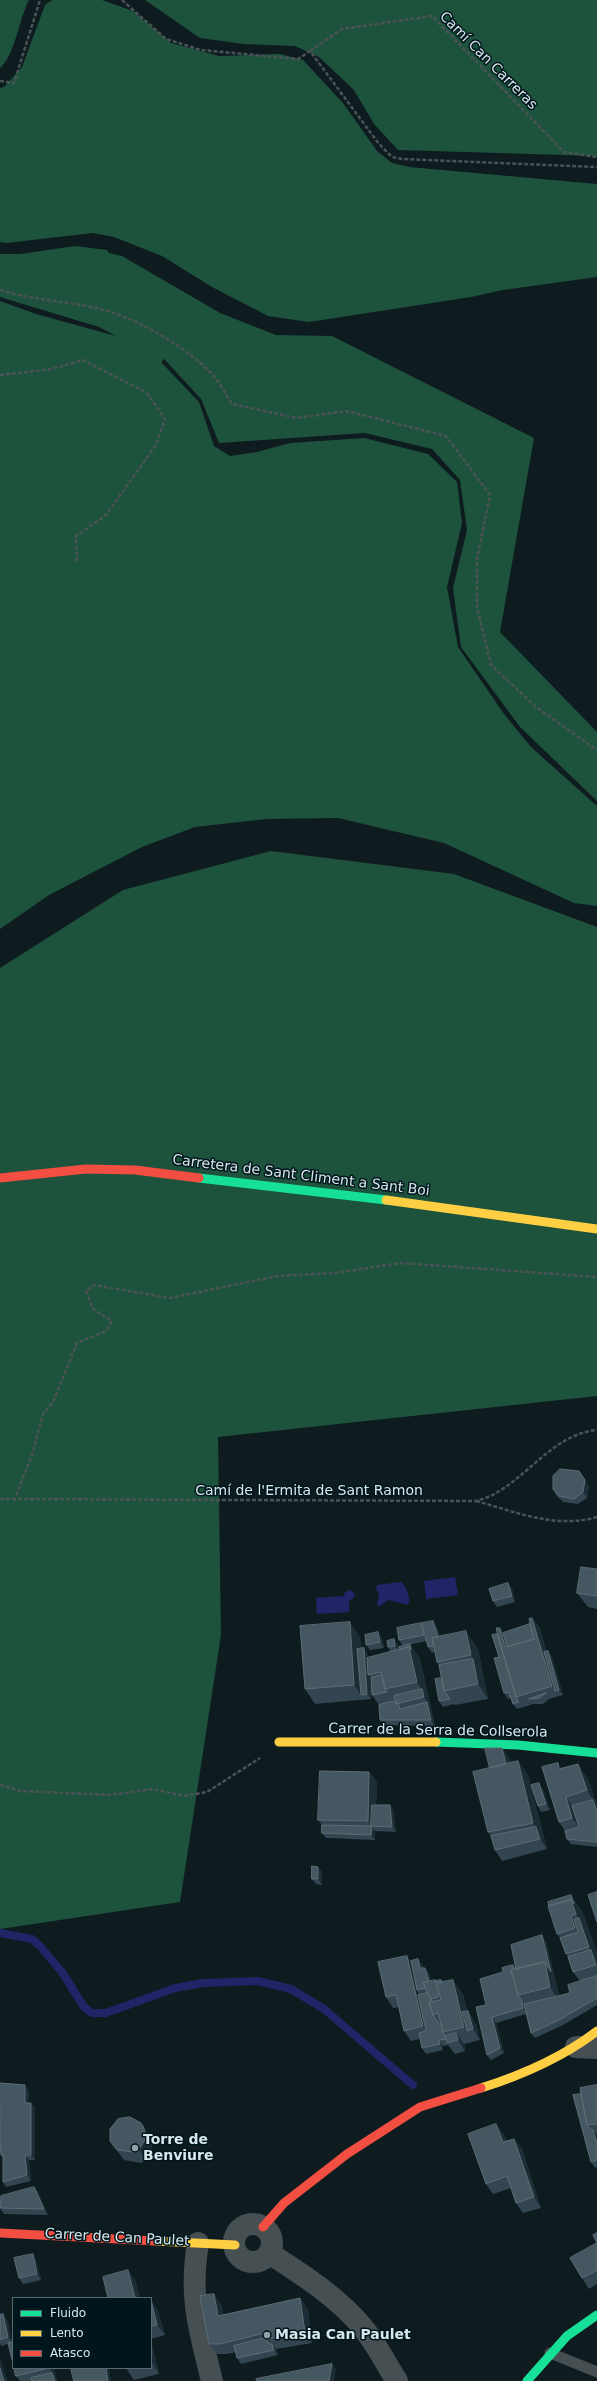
<!DOCTYPE html>
<meta charset="utf-8">
<style>
body{margin:0}
#map{position:relative;width:597px;height:2381px;overflow:hidden;background:#0e1c1f;font-family:"DejaVu Sans",sans-serif}
canvas{display:block}
.legend{position:absolute;left:12px;top:2297px;width:140px;height:72px;box-sizing:border-box;background:#00161d;border:1px solid #566a6f;margin:0;padding:5px 7px;list-style:none;font-size:12px;color:#d8e7eb}
.legend li{display:flex;align-items:center;gap:8px;height:20px}
.legend b{width:20px;border:1px solid #566a6f}
</style>
<div id="map">
<canvas width="597" height="2381"></canvas>
<ul class="legend">
<li><b style="height:5px;background:#16e098"></b>Fluido</li>
<li><b style="height:5px;background:#ffcf43"></b>Lento</li>
<li><b style="height:5px;background:#f24e42"></b>Atasco</li>
</ul>
</div>
<script>
const context = document.querySelector('canvas').getContext('2d');
context.lineJoin = 'round';
function paint(path, color) { context.fillStyle = color; context.fill(path, 'evenodd'); }
function strokePath(path, color, width, dash) { context.strokeStyle = color; context.lineWidth = width; context.lineCap = dash ? 'butt' : 'round'; context.setLineDash(dash || []); context.stroke(path); }
function write(font, color, halo, rows, align = 'center') {
  context.font = font + ' "DejaVu Sans",sans-serif'; context.lineWidth = 3; context.setLineDash([]); context.textBaseline = 'middle'; context.strokeStyle = halo; context.fillStyle = color; for (const [text, x, y, turn = 0] of rows) {
    context.save(); context.translate(x, y); context.rotate((+turn || 0) * Math.PI / 180); context.textAlign = isNaN(turn) ? turn : align; if (halo) context.strokeText(text, 0, 0); context.fillText(text, 0, 0); context.restore();
  }
}
paint(new Path2D(`
 M 0,0 L 29,0 C 19,19 15,55 0,68 Z
 M 52,0 L 102,0 L 133,11 L 171,43 L 219,56 L 280,54 L 303,60 L 343,103 L 377,151 L 392,163 L 409,167 L 597,184 L 597,277 L 503,290 L 471,297 L 309,322 L 268,316 L 212,287 L 162,256 L 114,237 L 93,233 L 6,243 L 0,242 L 0,88 L 4,87 L 22,67 L 45,5 Z
 M 145,0 L 597,0 L 597,156 L 398,150 L 374,124 L 354,90 L 319,57 L 295,46 L 244,44 L 200,38 Z
 M 75,246 L 107,250 L 109,253 L 122,256 L 220,313 L 276,335 L 332,336 L 534,438 L 500,632 L 597,732 L 597,801 L 520,727 L 461,647 L 453,588 L 467,530 L 460,480 L 432,449 L 365,433 L 219,443 L 201,399 L 165,360 L 163,359 L 162,363 L 199,402 L 214,446 L 230,456 L 257,452 L 290,443 L 364,438 L 428,454 L 457,482 L 462,523 L 447,587 L 458,647 L 504,714 L 531,747 L 597,806 L 597,906 L 574,903 L 444,843 L 338,818 L 266,819 L 195,827 L 142,847 L 49,895 L 0,929 L 0,301 L 36,314 L 116,336 L 99,327 L 0,297 L 0,254 L 20,254 Z
 M 271,851 L 454,874 L 597,927 L 597,1396 L 218,1437 L 221,1635 L 180,1902 L 0,1929 L 0,968 L 123,890 Z`), '#1d523d');
paint(new Path2D(`
 M 455,1577 L 458,1595 L 426,1599 L 424,1581 Z
 M 401,1582 C 407,1586 411,1599 408,1605 L 389,1600 L 380,1606 L 377,1605 L 379,1595 L 376,1589 L 377,1585 Z
 M 350,1590 L 355,1594 L 353,1599 L 349,1601 L 349,1612 L 317,1614 L 316,1598 L 344,1596 L 345,1592 Z`), '#222468');
strokePath(new Path2D(`
 M 0,1933 L 32,1939 L 40,1946 L 62,1972 L 84,2007 L 92,2013 L 106,2013 L 175,1988 L 203,1983 L 258,1981 L 291,1989 L 324,2009 L 413,2085`), '#222468', 8);
strokePath(new Path2D(`
 M 122,0 L 166,39 L 201,50 L 298,59 L 310,51 L 379,144 L 392,157 L 402,159 L 597,167
 M 310,51 L 342,29 L 432,16 L 564,152 L 597,157
 M 0,81 L 14,83 L 40,0
 M 0,290 C 35,301 72,301 108,311 C 139,320 187,348 210,372 C 219,380 225,394 232,404 L 297,418 L 346,411 L 446,436 L 490,495 L 477,559 L 477,607 L 491,665 L 536,707 L 597,750
 M 0,375 L 52,369 L 83,360 L 147,393 L 165,419 L 156,445 L 106,515 L 76,536 L 77,562
 M 0,1499 L 476,1501 C 482,1499 490,1497 496,1493 C 530,1474 555,1434 597,1430
 M 14,1501 L 32,1455 L 43,1414 L 53,1402 L 77,1343 L 106,1331 L 112,1321 L 93,1309 L 86,1291 L 94,1285 L 170,1298 L 278,1276 L 334,1273 L 401,1263 L 597,1277
 M 476,1501 C 516,1512 555,1529 597,1517
 M 0,1785 L 21,1791 L 110,1795 L 153,1789 L 184,1796 L 207,1792 L 260,1758`), '#4a5356', 2.5, [4, 2]);
strokePath(new Path2D(`
 M 550,2353 L 597,2372`), '#464f52', 11);
strokePath(new Path2D(`
 M 576,2047 L 597,2048
 M234 2243a19 19 0 1 1 38 0a19 19 0 1 1-38 0Z
 M 198,2243 C 189,2297 199,2328 212,2381
 M 269,2253 C 303,2275 339,2298 364,2329 C 377,2345 386,2364 397,2381`), '#464f52', 22);
strokePath(new Path2D(`
 M 199,1178 L 386,1200
 M 436,1742 L 518,1745 L 597,1753
 M 527,2381 L 567,2336 L 597,2315`), '#16e098', 9);
strokePath(new Path2D(`
 M 386,1200 L 597,1229
 M 279,1742 L 436,1742
 M 481,2088 C 522,2075 563,2057 597,2031
 M 156,2241 L 235,2245`), '#ffcf43', 9);
strokePath(new Path2D(`
 M 0,1178 L 86,1169 L 135,1170 L 199,1178
 M 263,2227 L 284,2203 L 347,2154 L 420,2107 L 481,2088
 M 0,2233 L 156,2241`), '#f24e42', 9);
paint(new Path2D(`
 M 589,1486 L 587,1498 L 578,1504 L 563,1502 L 556,1495 L 553,1489 Z
 M 597,1569 L 597,1609 L 588,1607 L 577,1593 Z
 M 508,1583 L 512,1589 L 515,1602 L 497,1607 L 493,1601 Z
 M 532,1618 L 540,1628 L 546,1651 L 552,1657 L 563,1695 L 549,1699 L 543,1704 L 533,1704 L 517,1709 L 513,1704 L 511,1698 L 508,1699 L 504,1693 L 499,1657 L 497,1634 L 500,1628 L 503,1633 L 530,1624 Z
 M 433,1621 L 437,1627 L 440,1636 L 478,1649 L 488,1699 L 455,1705 L 454,1704 L 443,1707 L 439,1701 L 442,1678 L 439,1665 L 437,1662 L 435,1652 L 432,1653 L 428,1647 L 427,1641 L 403,1646 L 399,1640 L 421,1623 L 423,1626 Z
 M 360,1637 L 361,1648 L 368,1654 L 368,1658 L 391,1652 L 388,1647 L 394,1639 L 399,1647 L 410,1644 L 420,1659 L 435,1726 L 383,1725 L 380,1720 L 379,1705 L 372,1695 L 371,1678 L 370,1676 L 371,1699 L 315,1704 L 305,1689 Z
 M 382,1638 L 384,1648 L 370,1650 L 366,1645 Z
 M 502,1748 L 510,1759 L 511,1763 L 518,1761 L 528,1775 L 547,1849 L 502,1861 L 495,1850 L 491,1836 L 488,1832 L 490,1768 Z
 M 562,1769 L 588,1779 L 597,1806 L 597,1847 L 571,1844 L 567,1839 L 565,1831 L 559,1822 Z
 M 369,1772 L 377,1782 L 376,1805 L 390,1805 L 393,1810 L 396,1832 L 375,1831 L 375,1840 L 326,1838 L 322,1833 L 322,1825 L 318,1820 Z
 M 543,1789 L 550,1810 L 541,1812 L 538,1806 Z
 M 318,1867 L 322,1872 L 322,1885 L 316,1884 L 312,1879 Z
 M 571,1895 L 583,1913 L 597,1953 L 597,2005 L 563,2025 L 535,2038 L 531,2033 L 526,2014 L 496,2023 L 504,2053 L 491,2060 L 487,2055 L 486,2005 L 503,1972 L 513,1965 L 516,1969 L 546,1941 L 559,1996 L 570,1993 L 580,1981 L 573,1972 L 568,1957 L 566,1954 L 560,1938 L 557,1934 Z
 M 407,1956 L 411,1961 L 418,1959 L 422,1964 L 423,1968 L 425,1968 L 429,1973 L 431,1981 L 436,1981 L 441,1980 L 443,1982 L 463,1994 L 467,2011 L 468,2011 L 475,2022 L 480,2040 L 464,2044 L 465,2051 L 455,2054 L 448,2045 L 443,2046 L 443,2050 L 426,2054 L 422,2048 L 420,2039 L 411,2041 L 404,2031 L 399,2007 L 393,2008 L 386,1997 Z
 M 597,2085 L 597,2167 L 595,2168 L 591,2162 L 581,2094 Z
 M 29,2091 L 28,2103 L 35,2108 L 35,2160 L 29,2160 L 31,2181 L 6,2187 L 3,2182 L 3,2158 L 1,2155 Z
 M 141,2123 L 152,2139 L 152,2150 L 146,2160 L 141,2163 L 124,2160 L 110,2141 Z
 M 504,2134 L 506,2141 L 514,2139 L 522,2149 L 541,2208 L 523,2213 L 516,2203 L 511,2188 L 493,2194 L 486,2184 Z
 M 34,2187 L 38,2192 L 48,2215 L 4,2214 L 0,2208 Z
 M 597,2243 L 597,2284 L 589,2289 L 582,2278 Z
 M 33,2254 L 36,2260 L 41,2280 L 23,2284 L 19,2278 Z
 M 300,2298 L 308,2309 L 312,2343 L 276,2349 L 278,2355 L 241,2364 L 237,2358 L 236,2352 L 227,2354 L 217,2354 L 209,2344 L 221,2304 L 223,2315 Z
 M 151,2300 L 158,2311 L 165,2335 L 151,2339 Z
 M 0,2315 L 7,2320 L 12,2342 L 2,2346 L 0,2344 Z
 M 151,2340 L 159,2374 L 134,2380 L 126,2368 L 151,2368 Z
 M 14,2368 L 54,2368 L 57,2381 L 20,2381 L 16,2376 Z`), '#334550');
paint(new Path2D(`
 M 585,1480 L 589,1486 L 587,1498 L 583,1492 Z
 M 508,1583 L 512,1589 L 515,1602 L 512,1596 Z
 M 532,1618 L 540,1628 L 558,1690 L 555,1691 L 552,1686 Z
 M 433,1621 L 437,1627 L 445,1650 L 441,1645 Z
 M 350,1622 L 360,1637 L 364,1694 L 361,1695 L 364,1700 L 354,1685 Z
 M 421,1623 L 425,1629 L 428,1640 L 424,1635 Z
 M 500,1628 L 507,1638 L 511,1652 L 506,1648 Z
 M 466,1631 L 478,1649 L 488,1699 L 478,1684 L 473,1659 L 471,1655 Z
 M 378,1632 L 382,1638 L 384,1648 L 380,1642 Z
 M 394,1639 L 403,1652 L 401,1653 L 395,1646 Z
 M 410,1644 L 420,1659 L 429,1700 L 417,1682 L 409,1647 Z
 M 364,1648 L 368,1654 L 369,1674 L 368,1675 L 370,1676 L 371,1699 L 367,1694 Z
 M 548,1651 L 552,1657 L 563,1695 L 559,1690 Z
 M 422,1689 L 429,1700 L 435,1726 L 431,1720 L 427,1702 L 424,1697 Z
 M 502,1748 L 510,1759 L 515,1779 L 508,1768 Z
 M 518,1761 L 528,1775 L 547,1849 L 540,1839 L 536,1827 L 533,1823 Z
 M 558,1763 L 568,1777 L 559,1769 Z
 M 578,1764 L 588,1779 L 597,1805 L 597,1812 L 593,1800 L 587,1790 Z
 M 369,1772 L 377,1782 L 375,1826 L 371,1826 L 375,1831 L 375,1840 L 371,1835 L 372,1826 L 368,1821 Z
 M 539,1783 L 543,1789 L 550,1810 L 546,1804 Z
 M 566,1797 L 576,1812 L 583,1832 L 572,1818 Z
 M 390,1805 L 393,1810 L 396,1832 L 392,1827 Z
 M 318,1867 L 322,1872 L 322,1885 L 318,1879 Z
 M 571,1895 L 583,1913 L 597,1953 L 597,1966 L 591,1950 L 575,1928 L 571,1916 L 585,1935 L 579,1918 L 576,1914 L 571,1900 Z
 M 542,1935 L 546,1941 L 560,2002 L 550,1987 L 545,1962 Z
 M 407,1956 L 414,1966 L 417,1990 L 421,1996 L 430,2037 L 423,2026 Z
 M 418,1959 L 422,1964 L 424,1974 L 420,1968 Z
 M 425,1968 L 429,1973 L 433,1988 L 429,1983 Z
 M 435,1980 L 447,1998 L 452,2014 L 439,1997 Z
 M 453,1980 L 463,1994 L 471,2030 L 467,2031 L 464,2027 Z
 M 522,2001 L 525,2006 L 527,2014 L 523,2008 Z
 M 468,2011 L 475,2022 L 480,2040 L 473,2029 Z
 M 492,2017 L 496,2023 L 504,2053 L 500,2048 Z
 M 456,2033 L 464,2044 L 465,2051 L 458,2040 Z
 M 439,2040 L 443,2046 L 443,2050 L 440,2044 Z
 M 25,2085 L 29,2091 L 28,2108 L 25,2103 Z
 M 31,2103 L 35,2108 L 35,2160 L 31,2155 Z
 M 141,2123 L 152,2139 L 152,2150 L 146,2160 L 139,2149 Z
 M 496,2124 L 504,2134 L 510,2153 L 503,2142 Z
 M 593,2130 L 597,2135 L 597,2143 Z
 M 514,2139 L 522,2149 L 541,2208 L 534,2197 Z
 M 25,2155 L 29,2160 L 31,2181 L 27,2175 Z
 M 34,2187 L 38,2192 L 48,2215 L 44,2209 Z
 M 33,2254 L 36,2260 L 41,2280 L 37,2274 Z
 M 128,2270 L 136,2281 L 140,2298 L 135,2298 Z
 M 214,2294 L 221,2304 L 225,2326 L 218,2316 Z
 M 300,2298 L 308,2309 L 312,2343 L 305,2332 Z
 M 151,2300 L 158,2311 L 165,2335 L 157,2325 Z
 M 3,2314 L 7,2320 L 12,2342 L 8,2337 Z
 M 151,2340 L 159,2374 L 152,2363 L 151,2359 Z
 M 272,2344 L 276,2349 L 278,2355 L 274,2350 Z
 M 0,2359 L 1,2361 L 8,2381 L 4,2381 L 0,2368 Z
 M 332,2364 L 336,2369 L 334,2381 L 329,2381 Z
 M 49,2368 L 54,2368 L 57,2381 L 55,2381 L 52,2373 Z
 M 106,2368 L 109,2368 L 111,2381 L 108,2381 Z`), '#1d2d35');
const building = new Path2D(`
 M 560,1469 L 579,1471 L 585,1480 L 583,1492 L 574,1499 L 559,1496 L 553,1489 L 553,1476 Z
 M 581,1567 L 597,1569 L 597,1596 L 577,1593 Z
 M 508,1583 L 512,1596 L 493,1601 L 489,1589 Z
 M 532,1618 L 552,1686 L 516,1697 L 496,1628 L 500,1628 L 505,1647 L 534,1639 L 529,1619 Z
 M 433,1621 L 438,1637 L 432,1638 L 434,1646 L 428,1647 L 422,1623 Z
 M 350,1622 L 354,1685 L 305,1689 L 300,1626 Z
 M 421,1623 L 424,1635 L 399,1640 L 397,1628 Z
 M 530,1624 L 534,1639 L 507,1647 L 503,1633 Z
 M 466,1631 L 471,1655 L 437,1662 L 432,1638 Z
 M 378,1632 L 380,1642 L 366,1645 L 365,1635 Z
 M 497,1634 L 516,1697 L 519,1702 L 513,1704 L 509,1692 L 504,1693 L 494,1658 L 499,1657 L 492,1635 Z
 M 394,1639 L 395,1646 L 388,1647 L 387,1641 Z
 M 410,1644 L 411,1650 L 409,1647 L 400,1650 L 399,1647 Z
 M 409,1647 L 417,1682 L 385,1689 L 381,1672 L 368,1675 L 367,1658 Z
 M 364,1648 L 367,1694 L 361,1695 L 357,1649 Z
 M 548,1651 L 559,1690 L 555,1691 L 544,1652 Z
 M 473,1659 L 478,1684 L 444,1691 L 439,1665 Z
 M 382,1675 L 385,1689 L 387,1692 L 372,1695 L 371,1678 Z
 M 442,1678 L 444,1691 L 450,1699 L 439,1701 L 435,1679 Z
 M 422,1689 L 424,1697 L 396,1704 L 394,1696 Z
 M 546,1693 L 539,1698 L 529,1699 Z
 M 396,1701 L 396,1704 L 398,1703 L 400,1709 L 427,1702 L 431,1720 L 380,1720 L 379,1705 Z
 M 485,1748 L 502,1748 L 506,1764 L 490,1768 Z
 M 518,1761 L 533,1823 L 488,1832 L 473,1772 Z
 M 558,1763 L 559,1769 L 578,1764 L 587,1790 L 566,1797 L 572,1818 L 559,1822 L 542,1767 Z
 M 320,1771 L 369,1772 L 368,1821 L 318,1820 Z
 M 539,1783 L 546,1804 L 538,1806 L 531,1785 Z
 M 593,1800 L 597,1812 L 597,1842 L 567,1839 L 565,1831 L 579,1827 L 572,1806 Z
 M 372,1805 L 390,1805 L 392,1827 L 371,1826 Z
 M 322,1825 L 372,1826 L 371,1835 L 322,1833 Z
 M 536,1827 L 540,1839 L 495,1850 L 491,1836 Z
 M 312,1866 L 318,1867 L 318,1879 L 312,1879 Z
 M 597,1892 L 597,1922 L 588,1895 Z
 M 571,1895 L 574,1904 L 571,1900 L 549,1906 L 548,1902 Z
 M 571,1900 L 576,1914 L 571,1916 L 575,1928 L 557,1934 L 548,1906 Z
 M 579,1918 L 589,1947 L 566,1954 L 560,1938 L 578,1932 L 574,1920 Z
 M 542,1935 L 551,1972 L 545,1962 L 516,1969 L 511,1945 Z
 M 591,1950 L 596,1965 L 573,1972 L 568,1957 Z
 M 407,1956 L 423,2026 L 404,2031 L 396,1995 L 386,1997 L 378,1962 Z
 M 418,1959 L 420,1968 L 425,1968 L 429,1981 L 423,1983 L 426,1988 L 417,1990 L 411,1961 Z
 M 545,1962 L 550,1987 L 518,1995 L 511,1970 Z
 M 513,1965 L 514,1969 L 511,1970 L 518,1995 L 522,2001 L 523,2008 L 492,2017 L 500,2048 L 487,2055 L 476,2007 L 486,2005 L 480,1979 L 503,1972 L 502,1968 Z
 M 597,1976 L 597,1998 L 559,2020 L 531,2033 L 524,2004 L 570,1993 L 568,1985 Z
 M 435,1980 L 439,1997 L 430,1999 L 423,1983 Z
 M 441,1980 L 442,1982 L 437,1983 L 436,1981 Z
 M 453,1980 L 464,2027 L 443,2032 L 438,2013 L 433,2015 L 429,2002 L 441,2000 L 437,1983 Z
 M 428,1993 L 432,2001 L 429,2002 L 433,2015 L 439,2024 L 441,2024 L 443,2032 L 445,2036 L 446,2039 L 439,2040 L 440,2044 L 422,2048 L 419,2033 L 426,2031 L 418,1995 Z
 M 468,2011 L 473,2029 L 467,2031 L 462,2012 Z
 M 456,2033 L 458,2040 L 447,2043 L 445,2036 Z
 M 0,2083 L 25,2085 L 25,2103 L 31,2103 L 31,2155 L 25,2155 L 27,2175 L 3,2182 L 3,2155 L 1,2155 L 0,2142 Z
 M 597,2085 L 597,2124 L 587,2125 L 580,2088 Z
 M 581,2094 L 587,2125 L 591,2130 L 593,2130 L 597,2143 L 597,2160 L 591,2162 L 573,2095 Z
 M 130,2117 L 141,2123 L 144,2128 L 145,2140 L 139,2149 L 134,2152 L 117,2150 L 110,2141 L 110,2129 L 118,2119 Z
 M 496,2124 L 503,2142 L 514,2139 L 534,2197 L 516,2203 L 507,2176 L 486,2184 L 468,2134 Z
 M 34,2187 L 44,2209 L 0,2208 L 1,2196 Z
 M 597,2233 L 597,2243 L 593,2235 Z
 M 597,2243 L 597,2270 L 582,2278 L 570,2258 Z
 M 33,2254 L 37,2274 L 19,2278 L 14,2258 Z
 M 128,2270 L 135,2298 L 108,2298 L 103,2277 Z
 M 214,2294 L 218,2316 L 300,2298 L 305,2332 L 265,2339 L 264,2333 L 220,2344 L 209,2344 L 200,2296 Z
 M 151,2300 L 157,2325 L 151,2326 Z
 M 3,2314 L 8,2337 L 0,2340 L 0,2315 Z
 M 265,2338 L 269,2344 L 272,2344 L 274,2350 L 237,2358 L 234,2346 Z
 M 13,2342 L 13,2363 L 8,2343 Z
 M 332,2364 L 329,2381 L 257,2381 L 256,2379 Z
 M 0,2368 L 4,2381 L 0,2381 Z
 M 14,2368 L 49,2368 L 16,2376 Z
 M 71,2368 L 106,2368 L 108,2381 L 74,2381 Z
 M 52,2373 L 55,2381 L 32,2381 L 31,2378 Z`);
paint(building, '#455760');
strokePath(building, '#5c6d76', 1);
for (const [x, y, r, color] of [
 [135,2148,4,"#91a0a4"],
 [267,2335,4,"#91a0a4"]
]) { const dot = new Path2D(); dot.arc(x, y, r, 0, 2 * Math.PI); context.fillStyle = color; context.fill(dot); strokePath(dot, '#00161d', 1.5); }
write('14px', '#d8e7eb', '#00161d', [
 ["Camí Can Carreras",488,61,45],
 ["Carretera de Sant Climent a Sant Boi",301,1176,7],
 ["Camí de l'Ermita de Sant Ramon",309,1491],
 ["Carrer de la Serra de Collserola",438,1731,1],
 ["Carrer de Can Paulet",117,2238,3]
]);
write('bold 14px', '#d8e7eb', '#00161d', [
 ["Torre de",143,2140],
 ["Benviure",143,2156],
 ["Masia Can Paulet",275,2335]
], 'left');
</script>
